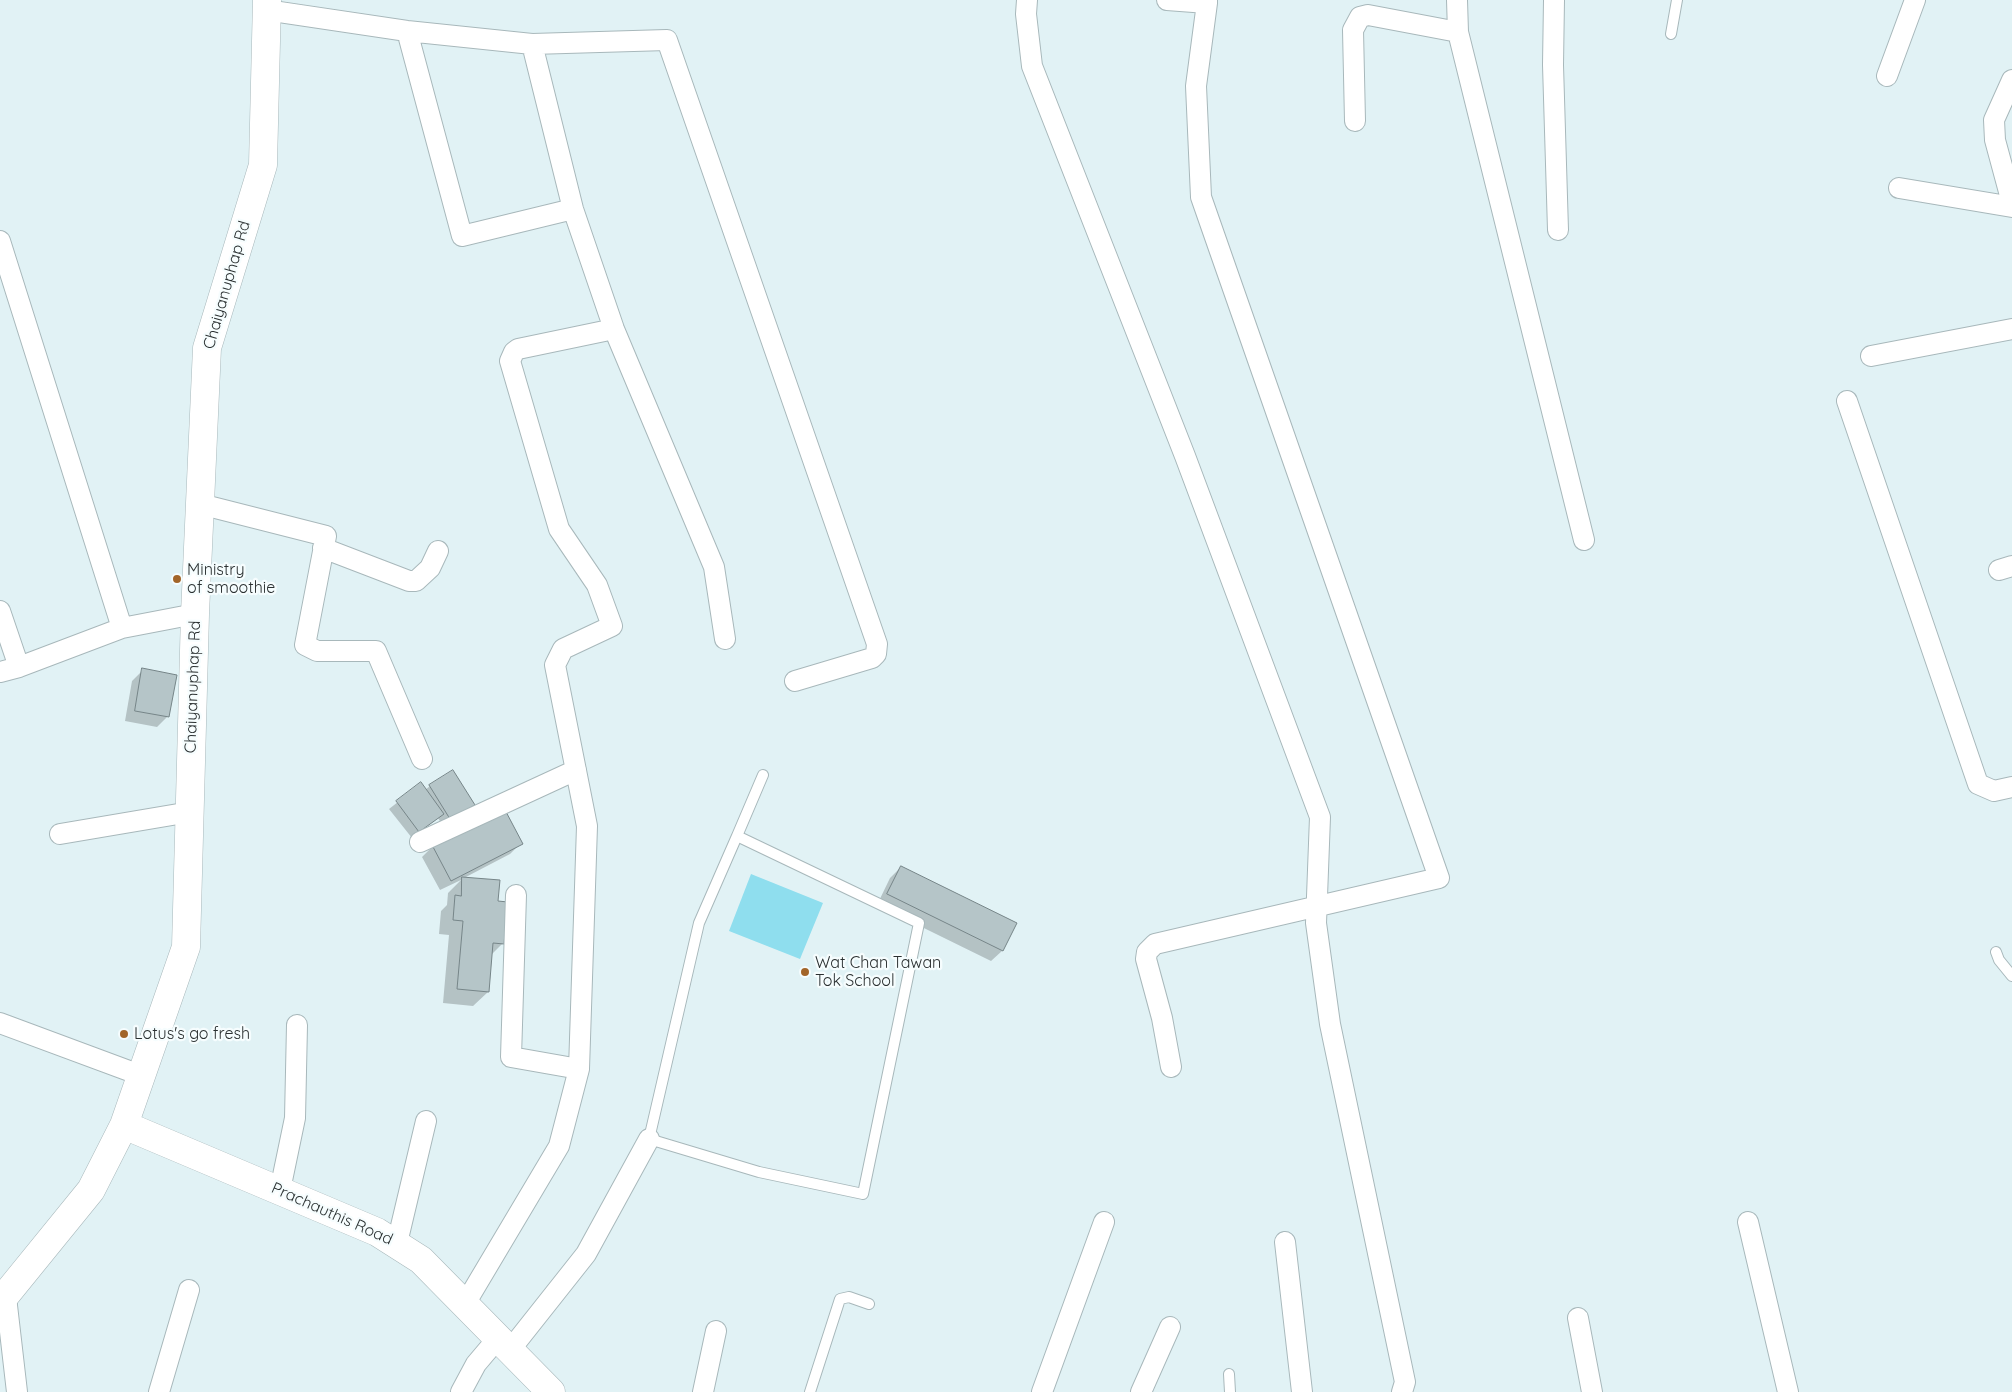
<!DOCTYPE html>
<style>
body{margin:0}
canvas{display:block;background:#e1f2f5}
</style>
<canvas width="2012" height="1392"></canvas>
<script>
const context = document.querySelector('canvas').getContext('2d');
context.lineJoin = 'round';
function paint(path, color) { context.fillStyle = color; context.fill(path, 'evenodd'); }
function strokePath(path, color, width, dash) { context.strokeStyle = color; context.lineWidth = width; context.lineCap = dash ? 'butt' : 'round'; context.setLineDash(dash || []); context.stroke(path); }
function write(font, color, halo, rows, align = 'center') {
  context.font = font + ' Quicksand,sans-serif'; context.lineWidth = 4.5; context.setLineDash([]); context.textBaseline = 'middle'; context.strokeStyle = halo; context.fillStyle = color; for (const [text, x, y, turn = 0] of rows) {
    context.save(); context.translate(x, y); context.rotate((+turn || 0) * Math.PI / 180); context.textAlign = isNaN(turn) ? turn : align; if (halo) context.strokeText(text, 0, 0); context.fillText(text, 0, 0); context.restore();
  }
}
paint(new Path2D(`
 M 751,874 L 823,903 L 800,959 L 729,931 Z`), '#8fdeee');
paint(new Path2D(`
 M 143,670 L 168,716 L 157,727 L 125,721 L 132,681 Z
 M 421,784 L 425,790 L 430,786 L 473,805 L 466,812 L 443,826 L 438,818 L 412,838 L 389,809 Z
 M 521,843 L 510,854 L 464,878 L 496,903 L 503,943 L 491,955 L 488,992 L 473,1006 L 443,1003 L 449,935 L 439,934 L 441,911 L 447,905 L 448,893 L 461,880 L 440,890 L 422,857 L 433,846 Z
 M 901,867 L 1002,951 L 991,961 L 877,905 L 890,878 Z`), '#0003');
const building = new Path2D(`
 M 142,668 L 177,675 L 169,717 L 135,711 Z
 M 453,770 L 475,805 L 450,819 L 429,785 Z
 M 421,782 L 444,814 L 419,832 L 396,801 Z
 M 504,808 L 523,844 L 451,881 L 432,845 Z
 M 901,866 L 1017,923 L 1003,951 L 887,894 Z
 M 462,877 L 500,880 L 498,901 L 508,902 L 504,944 L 493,943 L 489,992 L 457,989 L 463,921 L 453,920 L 455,895 L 461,896 Z`);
paint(building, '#b5c5c8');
strokePath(building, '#768588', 1);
const lane = new Path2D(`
 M 1671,34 L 1677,0
 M 737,836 L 919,923 L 863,1194 L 759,1172 L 649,1139 L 699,923 Z
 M 737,836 L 763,775
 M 1996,952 L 1999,960 L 2012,976
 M 1229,1374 L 1230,1392
 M 810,1392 L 840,1299 L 849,1297 L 869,1304`);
const street = new Path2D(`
 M 1027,0 L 1026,14 L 1032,66 L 1185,456 L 1320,817 L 1316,923 L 1330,1024 L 1405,1382 L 1402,1392
 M 1167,0 L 1207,3 L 1207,0
 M 1457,0 L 1458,32 L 1584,540
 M 1554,0 L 1553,65 L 1558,230
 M 266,10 L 407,31 L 532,44 L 667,40 L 877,644 L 876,654 L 872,658 L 795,681
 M 407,31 L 462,236 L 573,209
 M 532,44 L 573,209 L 614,329 L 714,567 L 725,639
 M 1887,76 L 1915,0
 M 2012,80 L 1994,120 L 1995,140 L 2012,203
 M 1355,121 L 1353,30 L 1360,17 L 1368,15 L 1458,32
 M 1899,188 L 2012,207
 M 0,241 L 122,628
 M 1871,356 L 2012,329
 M 1847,401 L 1978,784 L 1994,791 L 2012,787
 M 200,504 L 326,536 L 305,645 L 317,651 L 376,651 L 422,759
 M 323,548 L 409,581 L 416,581 L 430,568 L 438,551
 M 1999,570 L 2012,566
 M 0,611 L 19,667
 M 0,672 L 19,667 L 122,628 L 195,614
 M 60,834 L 190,812
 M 420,842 L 576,770
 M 516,895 L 511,1057 L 579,1069
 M 0,1023 L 140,1075
 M 1171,1067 L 1162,1018 L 1146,959 L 1147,952 L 1155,944 L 1439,878 L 1201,197 L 1196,86 L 1207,3
 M 280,1190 L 295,1118 L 297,1025
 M 1748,1222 L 1788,1392
 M 1285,1242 L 1302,1392
 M 397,1243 L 426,1121
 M 6,1297 L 17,1392
 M 465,1304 L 559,1146 L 579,1069 L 587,826 L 555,665 L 563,649 L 612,626 L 597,585 L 559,529 L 510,361 L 514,352 L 518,349 L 614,329
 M 1578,1318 L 1592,1392
 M 510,1350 L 586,1254 L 649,1139
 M 159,1392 L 189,1290
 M 461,1392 L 476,1364 L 498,1338
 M 703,1392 L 716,1331
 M 1042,1392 L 1104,1222
 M 1141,1392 L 1170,1327`);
const secondary = new Path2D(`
 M 124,1125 L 377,1232 L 421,1260 L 551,1392
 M 0,1302 L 91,1190 L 124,1125 L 186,947 L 195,614 L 207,348 L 263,165 L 267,0`);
strokePath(lane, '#a8b8bb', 12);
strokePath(street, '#a8b8bb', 22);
strokePath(secondary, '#a8b8bb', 29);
strokePath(lane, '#fff', 10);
strokePath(street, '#fff', 20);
strokePath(secondary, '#fff', 28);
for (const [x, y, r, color] of [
 [177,579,5,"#a26529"],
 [805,972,5,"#a26529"],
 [124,1034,5,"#a26529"]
]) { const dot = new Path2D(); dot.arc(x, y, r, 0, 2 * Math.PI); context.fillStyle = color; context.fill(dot); strokePath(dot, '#f6fdfe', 2); }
write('16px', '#2a3031', '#f6fdfe', [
 ["Chaiyanuphap Rd",227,285,-74],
 ["Chaiyanuphap Rd",193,687,-88],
 ["Prachauthis Road",332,1214,24]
]);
write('16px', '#2a3031', '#f6fdfe', [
 ["Ministry",187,570],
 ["of smoothie",187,588],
 ["Wat Chan Tawan",815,963],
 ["Tok School",815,981],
 ["Lotus's go fresh",134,1034]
], 'left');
</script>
